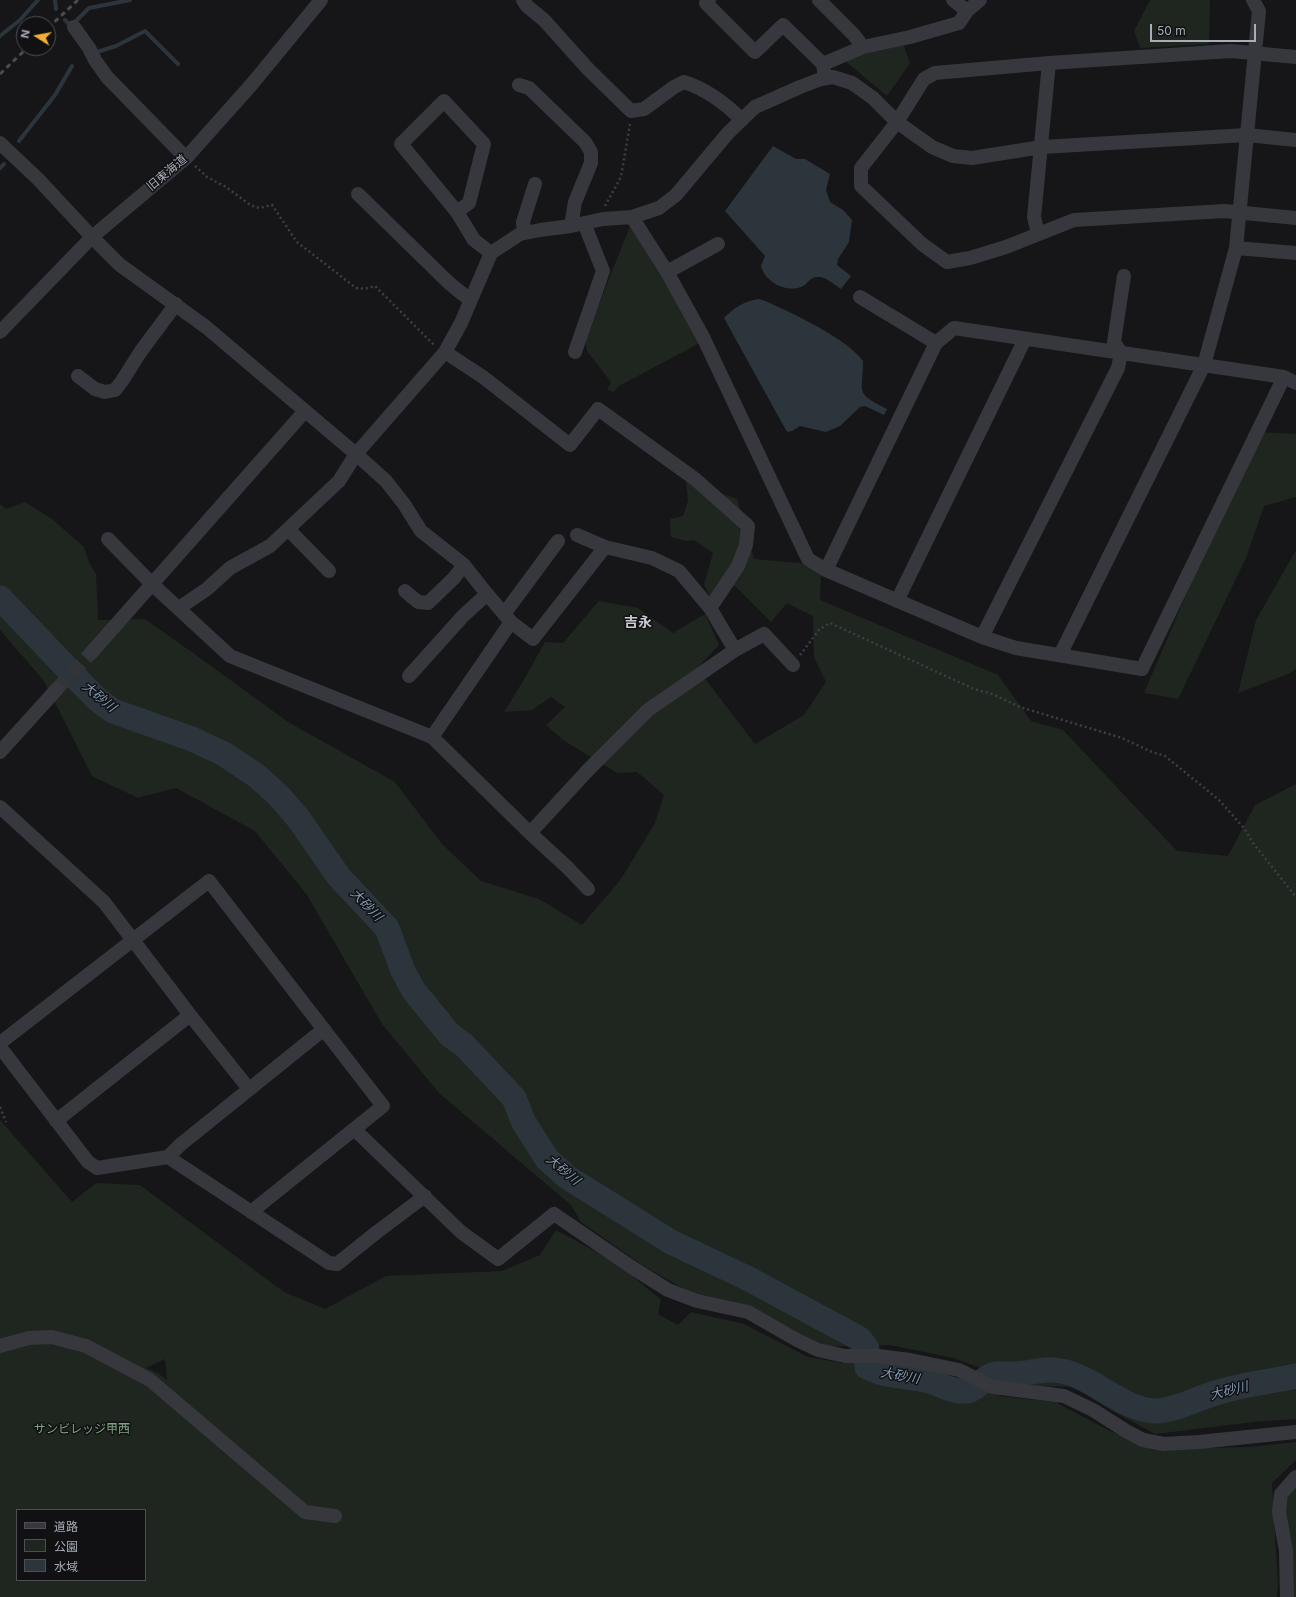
<!DOCTYPE html>
<meta charset="utf-8">
<style>
body{margin:0}
#map{position:relative;width:1296px;height:1597px;overflow:hidden;background:#161618;font-family:Inter,"Noto Sans JP",sans-serif}
canvas{display:block}
.legend{position:absolute;left:16px;top:1509px;width:130px;height:72px;box-sizing:border-box;background:#111113;border:1px solid #4d4f55;margin:0;padding:5px 7px;list-style:none;font-size:12px;color:#a8adb8}
.legend li{display:flex;align-items:center;gap:8px;height:20px}
.legend b{width:20px;border:1px solid #4d4f55}
.north{position:absolute;left:16px;top:16px;width:40px;height:40px;box-sizing:border-box;background:#111113;border:1px solid #4d4f55;border-radius:50%;rotate:281deg;font-size:11px;font-weight:700;line-height:16px;text-align:center;color:#a8adb8}
.north::after{content:'';display:block;margin:auto;width:14px;height:18px;background:#f2b134;clip-path:polygon(50% 0,100% 100%,50% 72%,0 100%)}
.scale{position:absolute;left:1150px;top:24px;width:106px;height:18px;box-sizing:border-box;border:2px solid #a8adb8;border-top:0;padding-left:5px;font-size:12px;line-height:14px;white-space:nowrap;color:#a8adb8;-webkit-text-stroke:3px #111113;paint-order:stroke}
</style>
<div id="map">
<canvas width="1296" height="1597"></canvas>
<ul class="legend">
<li><b style="height:5px;background:#37383d"></b>道路</li>
<li><b style="height:11px;background:#1e261f"></b>公園</li>
<li><b style="height:11px;background:#2c353c"></b>水域</li>
</ul>
<div class="north">N</div>
<div class="scale">50 m</div>
</div>
<script>
const context = document.querySelector('canvas').getContext('2d');
context.lineJoin = 'round';
function paint(path, color) { context.fillStyle = color; context.fill(path, 'evenodd'); }
function strokePath(path, color, width, dash) { context.strokeStyle = color; context.lineWidth = width; context.lineCap = dash ? 'butt' : 'round'; context.setLineDash(dash || []); context.stroke(path); }
function write(font, color, halo, rows, align = 'center') {
  context.font = font + ' Inter,"Noto Sans JP",sans-serif'; context.lineWidth = 3; context.setLineDash([]); context.textBaseline = 'middle'; context.strokeStyle = halo; context.fillStyle = color; for (const [text, x, y, turn = 0] of rows) {
    context.save(); context.translate(x, y); context.rotate((+turn || 0) * Math.PI / 180); context.textAlign = isNaN(turn) ? turn : align; if (halo) context.strokeText(text, 0, 0); context.fillText(text, 0, 0); context.restore();
  }
}
paint(new Path2D(`
 M 1150,0 L 1210,0 L 1209,44 L 1140,48 L 1134,31 Z
 M 902,40 L 910,63 L 887,96 L 845,61 Z
 M 631,224 L 700,343 L 619,386 L 614,392 L 607,390 L 611,382 L 587,351 L 585,339 Z
 M 1256,432 L 1296,434 L 1296,497 L 1264,506 L 1246,558 L 1178,699 L 1144,693 Z
 M 686,481 L 737,499 L 754,559 L 800,563 L 821,573 L 820,600 L 998,675 L 1031,721 L 1063,730 L 1177,851 L 1228,856 L 1255,805 L 1296,784 L 1296,1419 L 1253,1422 L 1155,1434 L 1111,1410 L 1074,1387 L 1030,1386 L 953,1358 L 890,1345 L 822,1347 L 693,1294 L 641,1264 L 581,1222 L 571,1205 L 439,1093 L 382,1024 L 307,895 L 255,831 L 176,788 L 138,798 L 92,776 L 44,681 L 0,630 L 0,504 L 6,509 L 25,502 L 52,519 L 84,547 L 89,562 L 96,574 L 98,620 L 145,619 L 196,655 L 288,722 L 395,782 L 442,844 L 481,881 L 539,899 L 582,925 L 621,879 L 655,823 L 664,795 L 637,772 L 617,773 L 563,740 L 546,725 L 565,707 L 551,697 L 532,710 L 504,712 L 523,681 L 545,642 L 563,643 L 599,601 L 638,608 L 673,633 L 705,614 L 719,645 L 697,668 L 755,744 L 804,715 L 826,682 L 814,657 L 813,616 L 787,603 L 771,622 L 735,586 L 710,597 L 704,584 L 713,553 L 694,540 L 686,541 L 671,537 L 670,519 L 683,516 L 688,501 Z
 M 1296,550 L 1296,669 L 1288,674 L 1238,693 L 1256,620 Z
 M 0,1120 L 72,1202 L 96,1183 L 140,1185 L 284,1292 L 325,1309 L 386,1276 L 502,1271 L 540,1255 L 556,1230 L 617,1263 L 661,1300 L 658,1314 L 678,1325 L 691,1312 L 744,1324 L 808,1357 L 842,1363 L 886,1361 L 946,1376 L 1000,1396 L 1055,1402 L 1110,1431 L 1157,1449 L 1250,1447 L 1296,1442 L 1296,1460 L 1272,1483 L 1278,1585 L 1277,1597 L 0,1597 ZM 165,1359 L 167,1380 L 158,1373 L 146,1368 ZM 17,1510 L 145,1510 L 145,1580 L 17,1580 Z
 M 1296,1483 L 1296,1597 L 1281,1597 L 1285,1511 L 1289,1491 Z`), '#1e261f');
paint(new Path2D(`
 M 773,146 L 796,159 L 805,159 L 830,174 L 826,190 L 830,202 L 843,210 L 852,220 L 849,242 L 838,259 L 837,265 L 851,276 L 841,289 C 835,285 826,277 819,277 C 809,276 808,285 801,287 C 784,293 765,281 761,266 L 765,256 L 725,211 Z
 M 759,299 C 770,302 775,306 785,310 C 809,322 847,340 863,361 C 863,394 854,392 887,409 L 884,415 L 865,406 L 860,407 L 840,426 L 826,432 L 800,426 L 792,431 L 787,432 L 724,318 C 732,309 746,300 759,299 Z`), '#2c353c');
strokePath(new Path2D(`
 M 55,0 L 56,9
 M 65,20 L 71,26 L 89,8 L 130,0
 M 0,36 L 20,20 L 38,0
 M 97,52 L 116,46 L 145,31 L 178,64
 M 19,141 L 55,95 L 72,66
 M 0,168 L 4,164`), '#2c353c', 4);
strokePath(new Path2D(`
 M 0,598 L 84,686 L 98,700 L 113,711 L 192,739 L 224,754 L 257,776 L 279,796 L 298,818 L 339,877 L 387,928 L 403,971 L 414,991 L 450,1035 L 464,1045 L 514,1098 L 523,1121 L 547,1159 L 567,1177 L 671,1242 L 749,1279 L 860,1339 L 867,1349 L 867,1367 C 886,1377 908,1376 929,1381 C 940,1384 955,1393 967,1391 C 976,1390 983,1378 992,1375 C 998,1372 1007,1375 1013,1374 C 1031,1374 1043,1367 1061,1371 C 1094,1377 1122,1410 1155,1411 C 1176,1411 1199,1397 1219,1392 C 1244,1384 1270,1382 1296,1376`), '#2c353c', 25);
strokePath(new Path2D(`
 M 57,689 L 91,653`), '#333438', 14, [14, 7]);
strokePath(new Path2D(`
 M 195,166 L 207,177 L 226,187 L 250,205 L 259,208 L 272,205 L 297,242 L 356,288 L 364,289 L 375,286 L 434,345
 M 605,206 L 621,177 L 630,124
 M 800,655 L 819,630 L 830,623 L 974,689 L 992,694 L 1020,707 L 1122,738 L 1152,752 L 1165,756 L 1219,800 L 1244,828 L 1253,843 L 1296,897
 M 0,1107 L 6,1122`), '#3d3f44', 2.5, [2, 3]);
strokePath(new Path2D(`
 M 523,0 L 527,6 L 544,20 L 588,69 L 631,111 L 644,109 L 674,87 L 684,82 C 706,89 726,104 742,120
 M 709,0 L 706,3 L 755,52 L 783,25 L 823,64 L 825,78
 M 819,0 L 854,35 L 863,47 L 823,64
 M 953,0 L 967,11
 M 74,27 L 89,48 L 95,60 L 107,77 L 186,158
 M 863,47 L 910,37 L 959,23 L 967,11 L 980,0
 M 1296,57 L 1231,51 L 1049,63 L 935,73 L 924,79 L 897,122 L 861,168 L 861,186 L 922,244 L 947,262 L 970,258 L 1006,247 L 1074,220 L 1224,211 L 1296,218
 M 519,85 L 529,88 L 585,142 L 591,152 L 591,163 L 575,202 L 571,226
 M 0,143 L 38,179 L 92,237 L 120,265 L 206,327 L 356,454 L 386,481 L 404,504 L 421,531 L 464,565 L 487,594 L 511,622 L 533,639 L 605,547 L 652,558 L 679,571 L 710,608
 M 358,194 L 449,283 L 470,300
 M 457,212 L 469,203 L 484,144 L 444,101 L 401,144 L 457,212 L 474,240 L 491,253
 M 632,217 L 667,272 L 703,337 L 808,559 L 826,570 L 982,637 L 1016,648 L 1142,669 L 1284,377
 M 524,233 L 523,222 L 535,184
 M 1038,234 L 1034,217 L 1049,63
 M 1236,248 L 1296,253
 M 667,272 L 718,244
 M 860,297 L 936,343
 M 0,332 L 92,237 L 186,158 L 252,84 L 321,0
 M 445,352 L 483,377 L 570,445 L 598,409 L 695,479 L 748,526 L 746,545 L 738,566 L 710,608 L 735,650 L 764,634 L 793,665
 M 575,352 L 603,271 L 584,223
 M 78,376 L 95,389 L 105,392 L 115,390 L 122,381 L 141,351 L 176,304
 M 288,529 L 329,571
 M 577,535 L 605,547
 M 108,539 L 153,585 L 230,656 L 432,737 L 530,833 L 589,769 L 648,710 L 735,650
 M 826,570 L 936,343 L 954,328 L 1284,377 L 1296,383
 M 405,591 L 418,602 L 428,603 L 454,578 L 464,565
 M 897,601 L 1025,339
 M 179,608 L 207,589 L 230,568 L 270,546 L 339,481 L 356,454 L 445,352 L 461,323 L 491,253 L 520,234 L 540,230 L 571,226 L 603,219 L 632,217 L 659,208 L 676,195 L 728,133 L 755,107 L 800,87 L 821,79 L 833,77 L 852,83 L 873,98 L 897,122 L 932,147 L 953,156 L 972,158 L 1042,147 L 1247,135 L 1296,140
 M 504,614 L 558,541
 M 982,637 L 1118,368 L 1121,353 L 1114,342 L 1124,276
 M 91,653 L 305,411
 M 1060,655 L 1204,365 L 1236,248 L 1259,11 L 1253,0
 M 409,676 L 463,616 L 487,594
 M 432,737 L 511,622
 M 0,752 L 57,689
 M 0,807 L 104,902 L 190,1015 L 249,1089
 M 530,833 L 568,868 L 588,889
 M 0,1043 L 209,881 L 383,1106 L 251,1212
 M 0,1047 L 88,1162 L 97,1168 L 168,1157 L 180,1145 L 324,1029
 M 56,1121 L 190,1015
 M 354,1129 L 461,1232 L 498,1259 L 554,1214 L 633,1268 L 668,1290 L 697,1301 L 748,1312 L 797,1340 L 818,1350 L 845,1356 L 878,1356 L 910,1360 L 959,1370 L 993,1387 L 1064,1396 L 1093,1410 L 1126,1431 L 1143,1440 L 1164,1444 L 1199,1442 L 1296,1432
 M 168,1157 L 329,1263 L 337,1264 L 377,1232 L 425,1196
 M 0,1346 L 29,1338 L 52,1337 L 86,1346 L 150,1380 L 305,1512 L 335,1516
 M 1287,1597 L 1286,1551 L 1279,1512 L 1281,1494 L 1296,1477`), '#37383d', 14);
strokePath(new Path2D(`
 M 48,28 L 78,0
 M 0,74 L 27,48`), '#4a4c52', 3, [5, 4]);
write('12px', '#a8adb8', '#111113', [
 ["旧東海道",167,173,-40]
]);
write('12px', '#7fa381', '#111113', [
 ["サンビレッジ甲西",82,1429]
]);
write('italic 13px', '#7f9bb3', '#111113', [
 ["大砂川",99,697,39],
 ["大砂川",366,905,46],
 ["大砂川",563,1170,40],
 ["大砂川",900,1376,10],
 ["大砂川",1229,1391,-14]
]);
write('bold 14px', '#c9ccd4', '#111113', [
 ["吉永",638,623]
]);
</script>
